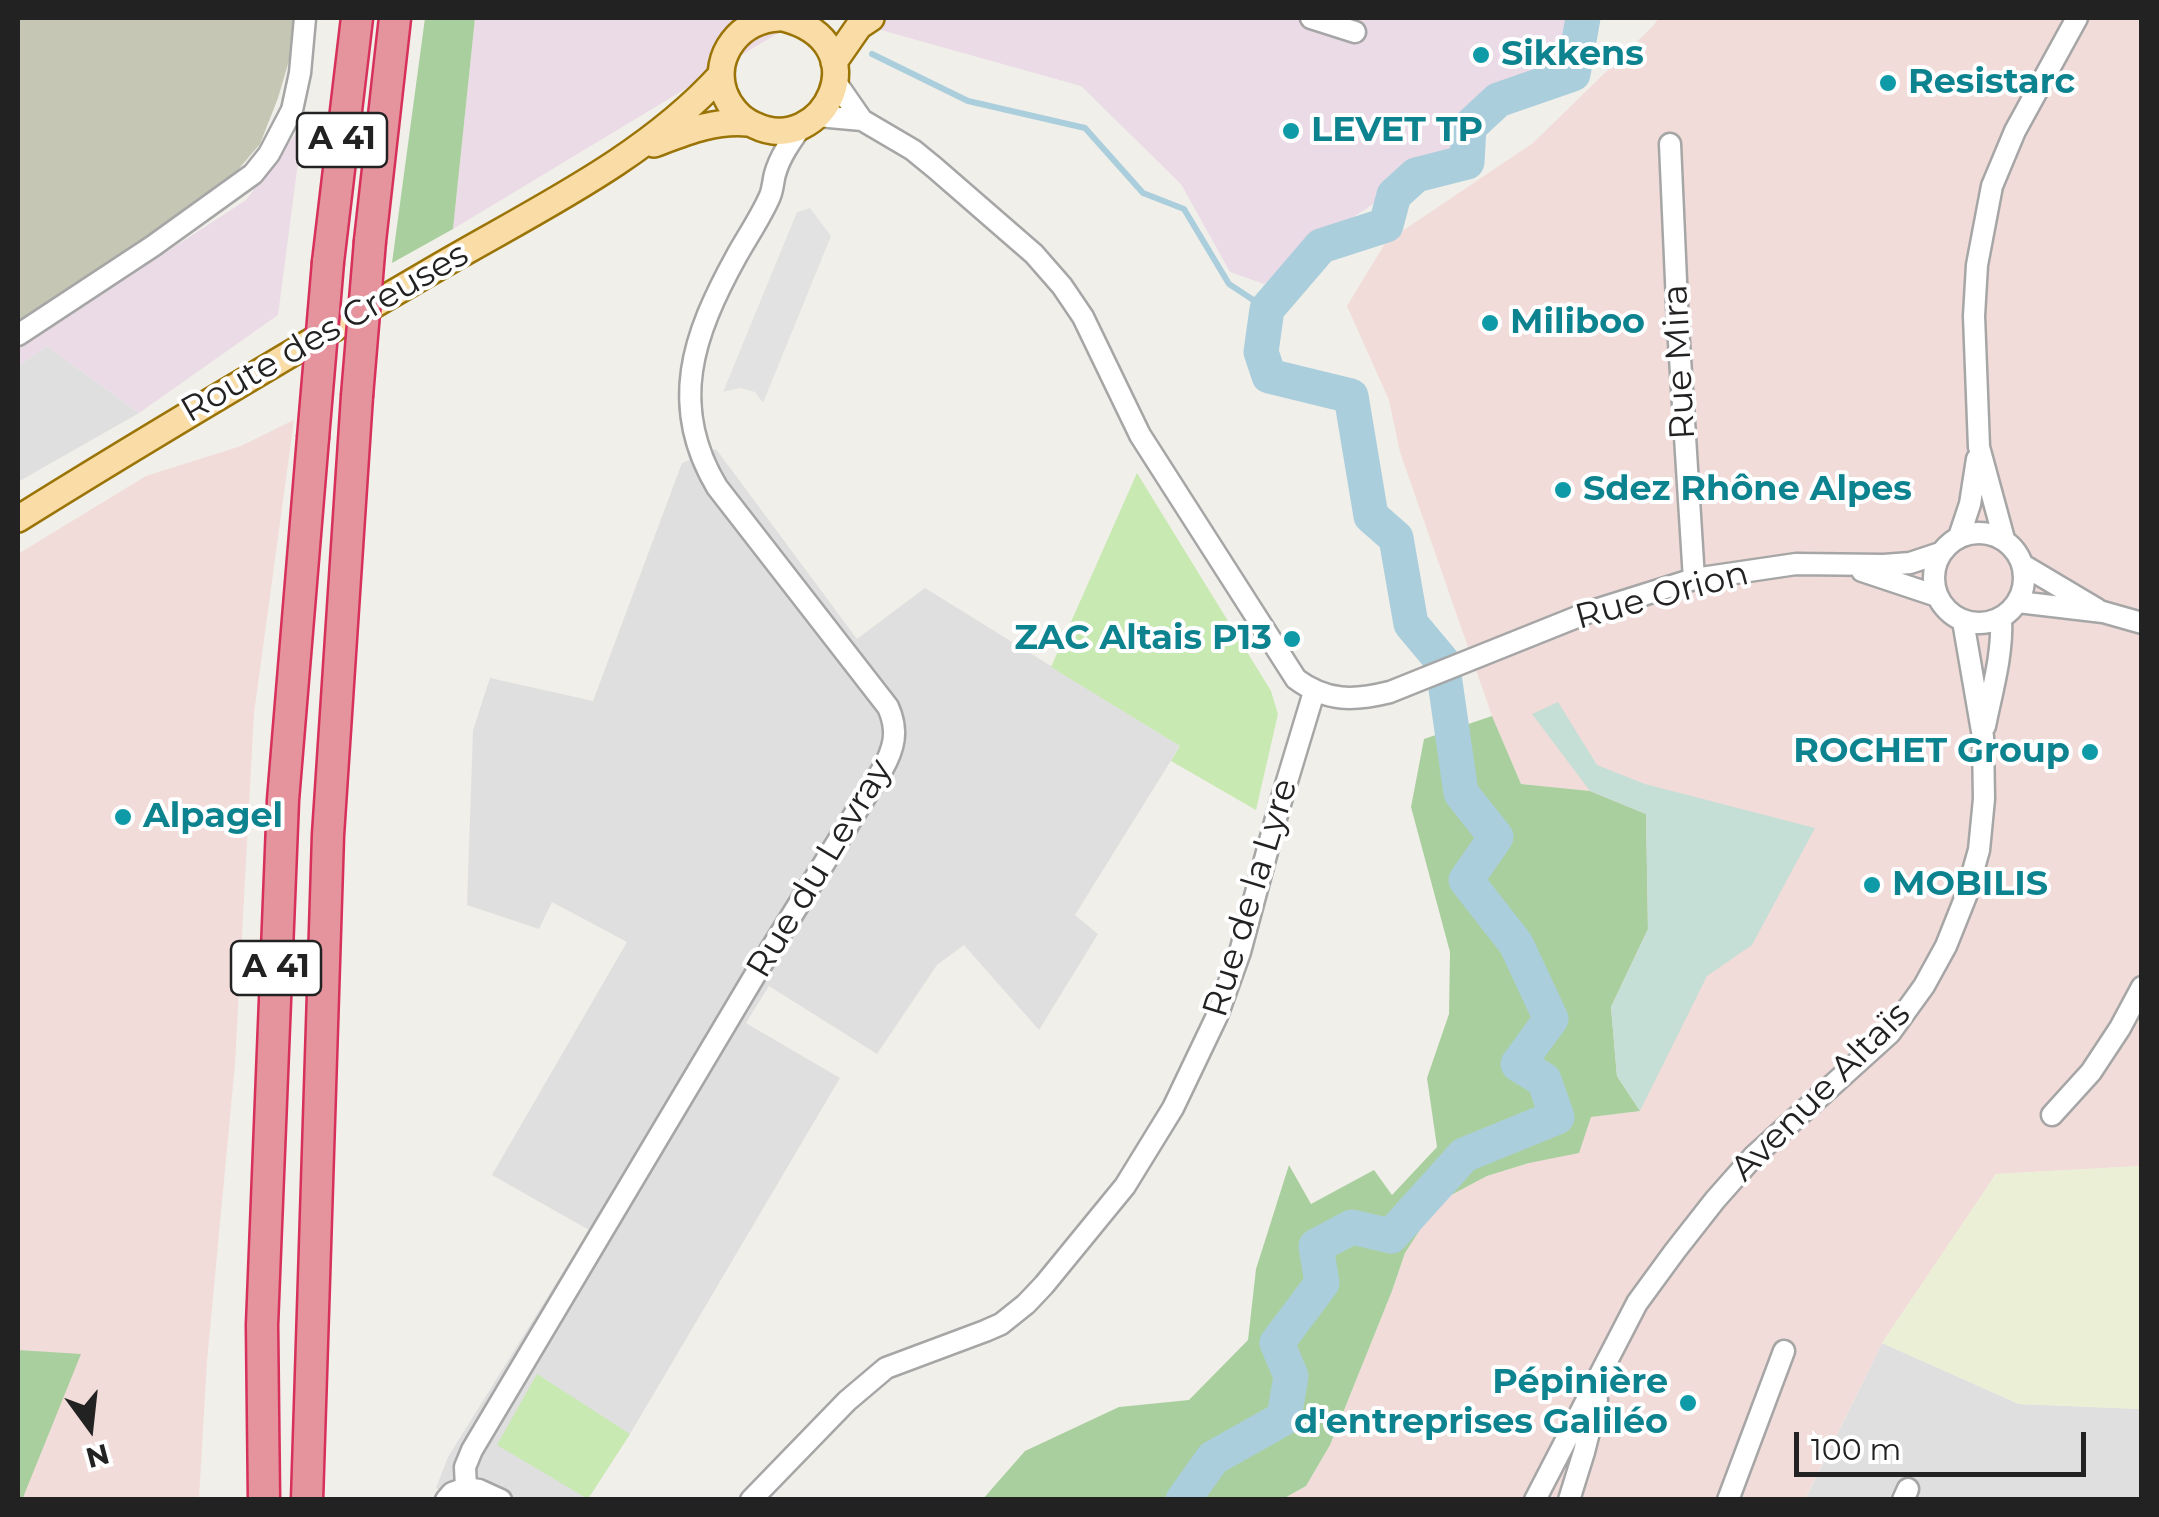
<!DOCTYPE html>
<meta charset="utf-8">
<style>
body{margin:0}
#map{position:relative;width:2159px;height:1517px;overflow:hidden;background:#f1efe9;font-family:Montserrat,sans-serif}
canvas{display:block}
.frame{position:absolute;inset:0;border:20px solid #222;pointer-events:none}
.north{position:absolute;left:40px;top:1377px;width:100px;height:100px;-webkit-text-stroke:8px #fff;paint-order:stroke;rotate:165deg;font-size:28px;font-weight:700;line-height:40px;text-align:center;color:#222}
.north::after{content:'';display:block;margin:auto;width:35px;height:45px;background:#222;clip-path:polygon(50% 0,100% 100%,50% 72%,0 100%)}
.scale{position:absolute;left:1794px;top:1432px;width:292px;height:45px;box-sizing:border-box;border:5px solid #222;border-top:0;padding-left:12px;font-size:30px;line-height:35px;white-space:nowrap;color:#222;-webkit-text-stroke:8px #fff;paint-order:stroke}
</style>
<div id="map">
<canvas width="2159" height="1517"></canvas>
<div class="frame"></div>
<div class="north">N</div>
<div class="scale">100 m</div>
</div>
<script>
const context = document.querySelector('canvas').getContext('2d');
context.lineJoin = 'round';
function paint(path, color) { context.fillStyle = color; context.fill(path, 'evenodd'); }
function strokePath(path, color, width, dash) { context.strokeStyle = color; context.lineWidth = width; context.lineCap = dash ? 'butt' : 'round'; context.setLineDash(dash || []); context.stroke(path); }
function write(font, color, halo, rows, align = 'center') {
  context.font = font + ' Montserrat,sans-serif'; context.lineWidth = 8; context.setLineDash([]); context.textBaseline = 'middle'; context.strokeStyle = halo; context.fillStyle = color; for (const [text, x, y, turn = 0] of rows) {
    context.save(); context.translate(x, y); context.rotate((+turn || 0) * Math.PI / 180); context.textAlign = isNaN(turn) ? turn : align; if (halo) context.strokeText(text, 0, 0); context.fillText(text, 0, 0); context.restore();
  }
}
paint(new Path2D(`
 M 47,346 L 139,413 L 18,482 L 18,366 Z
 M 716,449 L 857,639 L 925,588 L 1180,746 L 1075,915 L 1098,934 L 1039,1030 L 964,945 L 937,965 L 877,1054 L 769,986 L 746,1023 L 840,1078 L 630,1434 L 588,1499 L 455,1499 L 436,1488 L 448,1457 L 589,1230 L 492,1175 L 627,942 L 552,902 L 539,929 L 467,905 L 473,730 L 490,678 L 593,701 L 682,463 Z
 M 1882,1343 L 2019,1404 L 2141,1409 L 2141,1499 L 1805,1500 Z`), '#e0dfdf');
paint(new Path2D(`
 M 1659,18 L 2141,18 L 2141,1166 L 1996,1174 L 1882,1343 L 1805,1499 L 1281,1500 L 1306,1486 L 1330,1445 L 1392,1291 L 1405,1253 L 1438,1202 L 1487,1176 L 1529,1163 L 1590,1117 L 1640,1111 L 1617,1076 L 1590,791 L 1521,784 L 1492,716 L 1400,452 L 1389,400 L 1347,306 L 1386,242 L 1533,143 L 1653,26 Z
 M 294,420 L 254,713 L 235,1064 L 207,1361 L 199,1499 L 18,1500 L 18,554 L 146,476 L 241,446 Z`), '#f1dcd9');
paint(new Path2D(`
 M 475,18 L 803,18 L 453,229 Z
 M 838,18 L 1573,18 L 1565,61 L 1504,81 L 1471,106 L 1450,153 L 1310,246 L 1264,284 L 1230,272 L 1181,184 L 1081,86 Z
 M 303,124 L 278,315 L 139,413 L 47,346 L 18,366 L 18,349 L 246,200 Z`), '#eadbe6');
paint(new Path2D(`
 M 18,18 L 293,18 L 291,54 L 278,98 L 260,144 L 224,186 L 18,327 Z`), '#c5c6b4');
paint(new Path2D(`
 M 2141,1166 L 2141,1409 L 2019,1404 L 1882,1343 L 1996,1174 Z`), '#ebefd5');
paint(new Path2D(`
 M 1137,473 L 1271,691 L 1278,714 L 1256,810 L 1171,761 L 1180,746 L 1051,667 Z
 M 537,1374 L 630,1434 L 588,1499 L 497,1445 Z`), '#c8e9b2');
paint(new Path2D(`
 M 425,18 L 475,18 L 453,229 L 392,263 Z
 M 1492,716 L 1521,784 L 1590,791 L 1646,814 L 1648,929 L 1611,1007 L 1617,1076 L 1640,1111 L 1591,1117 L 1579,1153 L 1529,1163 L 1487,1176 L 1438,1202 L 1405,1253 L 1392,1291 L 1330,1445 L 1306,1486 L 1281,1500 L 982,1500 L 1025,1451 L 1119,1407 L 1189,1400 L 1248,1340 L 1256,1269 L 1289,1165 L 1311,1204 L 1374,1170 L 1392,1195 L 1437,1147 L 1427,1078 L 1449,1014 L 1450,952 L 1411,807 L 1424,739 Z
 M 18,1350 L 81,1354 L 22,1500 L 18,1499 Z`), '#aacf9f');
paint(new Path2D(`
 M 1558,702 L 1597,765 L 1645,784 L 1815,828 L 1752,945 L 1707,976 L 1640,1111 L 1617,1076 L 1611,1007 L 1648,929 L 1646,814 L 1590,791 L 1532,714 Z`), '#c6dfd6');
paint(new Path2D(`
 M 810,208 L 831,236 L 763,403 L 755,392 L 740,388 L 723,392 L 797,212 Z`), '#e2e2e2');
strokePath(new Path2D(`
 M 872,54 L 968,101 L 1085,128 L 1143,193 L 1184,209 L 1229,284 L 1267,309`), '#abcedd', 6);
strokePath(new Path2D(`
 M 1183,1500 L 1213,1458 L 1284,1418 L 1291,1376 L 1277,1343 L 1322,1283 L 1316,1246 L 1352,1227 L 1391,1236 L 1464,1155 L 1557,1117 L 1544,1080 L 1518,1064 L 1551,1019 L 1516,944 L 1466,880 L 1496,837 L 1461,793 L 1442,661 L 1411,624 L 1396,538 L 1371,516 L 1351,396 L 1269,376 L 1261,352 L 1267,309 L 1321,246 L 1386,225 L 1394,195 L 1416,175 L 1467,162 L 1469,127 L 1498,100 L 1573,74 L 1583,18`), '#abcedd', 35);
const minor = new Path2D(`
 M 1311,18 L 1355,32
 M 835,81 L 862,120 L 913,150 L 935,168 L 1034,254 L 1062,286 L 1083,317 L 1140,435 L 1296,679 C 1327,702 1354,701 1390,692 L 1592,611 L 1694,579 L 1796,564 L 1884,565 L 1910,563 L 1940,553
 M 818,116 L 862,120
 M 1670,144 L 1678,326 L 1694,579
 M 18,335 L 153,246 L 253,174 L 269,154 L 292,110 L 300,73 L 305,18
 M1934 578a45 45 0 1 1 90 0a45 45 0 1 1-90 0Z
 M 1959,537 L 1970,504 L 1977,459
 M 2004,539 L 1979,447 L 1974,316 L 1977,265 L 1992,186 L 2015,131 L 2077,18
 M 2023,565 L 2097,609
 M 1862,571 L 1937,596
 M 2018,602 L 2103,612 L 2142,623
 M 1985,726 C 1992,691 2003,654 2001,618
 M 2052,1115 L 2091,1072 L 2120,1028 L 2142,987
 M 466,1488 L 479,1490 L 501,1500
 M 446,1500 L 452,1493 L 466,1488 L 465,1467 L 472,1450 L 758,970 L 882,770 C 894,749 899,731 888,707 L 717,487 C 668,405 693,335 736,257 C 747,237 761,217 770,196 C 773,189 773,181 775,174 C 780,156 791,141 801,127
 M 751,1500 L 847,1401 L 886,1368 L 985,1331 L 1001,1324 L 1026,1304 L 1044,1285 L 1125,1186 L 1173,1108 L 1217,1016 L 1240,952 L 1278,811 L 1314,692
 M 1535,1500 L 1637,1303 L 1675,1251 L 1715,1200 L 1754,1156 L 1890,1033 L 1924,986 L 1946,946 L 1966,896 L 1979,850 L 1984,799 L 1983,737 L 1963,621
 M 1569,1500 L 1584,1452 L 1597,1400
 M 1728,1500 L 1784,1351
 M 1903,1500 L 1908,1489`);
const major = new Path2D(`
 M 779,18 C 741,19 712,55 724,92 C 729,106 740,119 754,125 C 823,159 882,43 783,18
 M 834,62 L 859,26 L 871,18
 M 654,144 C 686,132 714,120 748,123
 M 18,519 C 157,432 298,349 440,266 C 536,210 646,158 721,75`);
const highway = new Path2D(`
 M 370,241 L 395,18
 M 328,262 L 357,18
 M 264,1500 L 262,1325 L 283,800 L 313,438
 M 307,1500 L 328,835 L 357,396`);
strokePath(minor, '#a6a6a6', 25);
strokePath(major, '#9a7406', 30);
strokePath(highway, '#d6305b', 35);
strokePath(minor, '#fff', 20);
strokePath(major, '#f9dca6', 25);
strokePath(highway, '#e5949d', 30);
const highwayBridge = new Path2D(`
 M 357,396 L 370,241
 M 313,438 L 328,262`);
strokePath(highwayBridge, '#d6305b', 35, []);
strokePath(highwayBridge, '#e5949d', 30);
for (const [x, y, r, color] of [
 [1481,55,10,"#0f9aa8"],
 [1888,83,10,"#0f9aa8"],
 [1291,131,10,"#0f9aa8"],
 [1490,323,10,"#0f9aa8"],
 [1563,490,10,"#0f9aa8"],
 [1292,639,10,"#0f9aa8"],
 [2090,752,10,"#0f9aa8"],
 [123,817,10,"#0f9aa8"],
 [1872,885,10,"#0f9aa8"],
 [1688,1403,10,"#0f9aa8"]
]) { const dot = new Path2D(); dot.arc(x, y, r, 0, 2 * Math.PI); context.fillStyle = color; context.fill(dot); strokePath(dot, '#fff', 4); }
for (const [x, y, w] of [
 [342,140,90],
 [276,968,90]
]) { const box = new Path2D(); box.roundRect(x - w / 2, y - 27, w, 54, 8); context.fillStyle = '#fff'; context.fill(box); strokePath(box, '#222', 2.5); }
write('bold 32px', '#222', null, [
 ["A 41",342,140],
 ["A 41",276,968]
]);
write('bold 35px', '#0d838f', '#fff', [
 ["Sikkens",1501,55],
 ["Resistarc",1908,83],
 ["LEVET TP",1311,131],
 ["Miliboo",1510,323],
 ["Sdez Rhône Alpes",1583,490],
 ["ZAC Altais P13",1272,639,"right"],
 ["ROCHET Group",2070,752,"right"],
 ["Alpagel",143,817],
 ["MOBILIS",1892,885],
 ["Pépinière",1668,1383,"right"],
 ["d'entreprises Galiléo",1668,1423,"right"]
], 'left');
write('35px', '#222', '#fff', [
 ["Route des Creuses",325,333,-30],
 ["Rue Mira",1680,362,-93],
 ["Rue Orion",1662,596,-15],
 ["Rue du Levray",820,869,-59],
 ["Rue de la Lyre",1251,898,-73],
 ["Avenue Altaïs",1821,1092,-45]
]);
</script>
